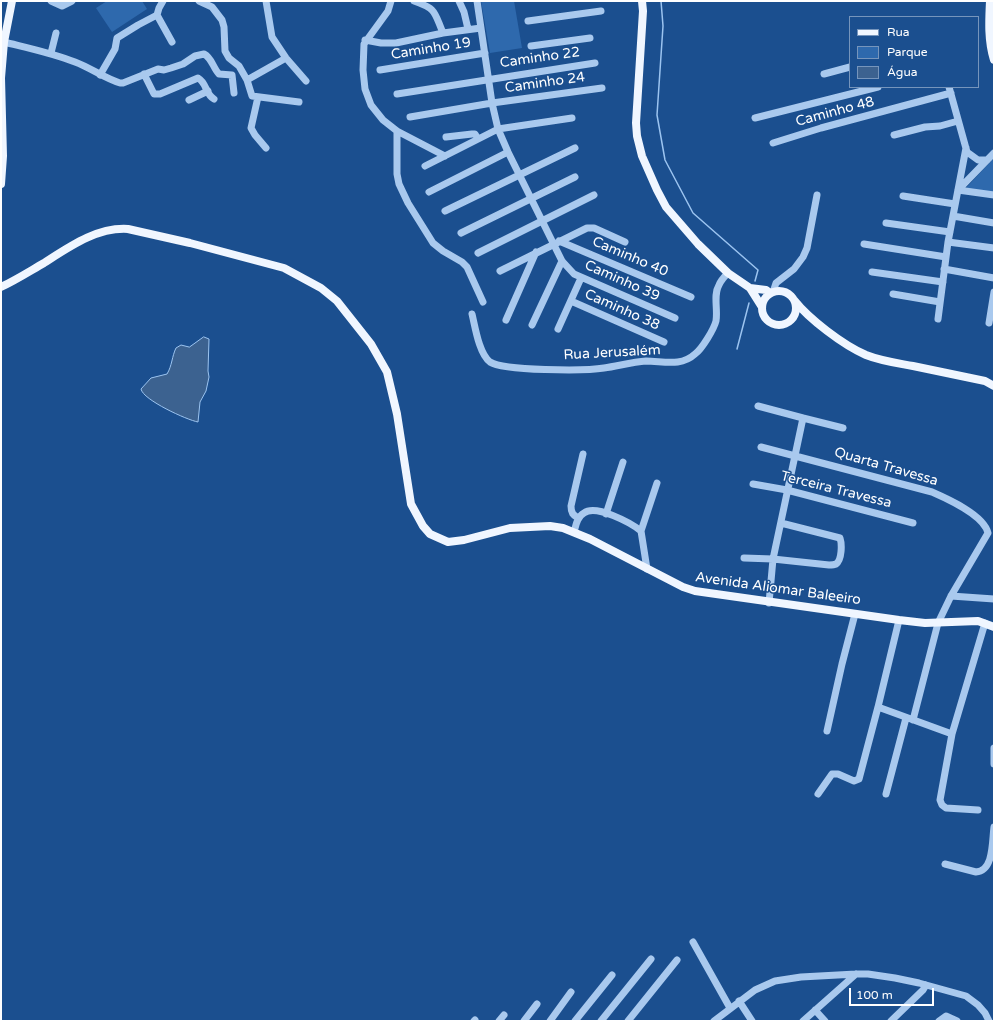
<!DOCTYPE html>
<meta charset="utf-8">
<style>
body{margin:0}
#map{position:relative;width:995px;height:1022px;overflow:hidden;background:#1b4f8f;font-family:"Varela Round",sans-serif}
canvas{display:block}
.frame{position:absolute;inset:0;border:2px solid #fff;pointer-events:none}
.legend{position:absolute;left:849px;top:16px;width:130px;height:72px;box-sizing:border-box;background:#1b4f8f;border:1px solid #7695bc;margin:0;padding:5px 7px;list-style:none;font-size:12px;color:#fff}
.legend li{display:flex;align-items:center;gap:8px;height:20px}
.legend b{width:20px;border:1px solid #7695bc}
.scale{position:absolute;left:849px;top:988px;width:85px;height:18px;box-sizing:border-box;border:2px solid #fff;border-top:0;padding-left:5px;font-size:12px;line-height:14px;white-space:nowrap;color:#fff;-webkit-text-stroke:3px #1b4f8f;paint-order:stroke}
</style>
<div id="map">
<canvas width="995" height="1022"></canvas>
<div class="frame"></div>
<ul class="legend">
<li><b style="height:5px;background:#f0f6ff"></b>Rua</li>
<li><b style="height:11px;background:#2e69ad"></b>Parque</li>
<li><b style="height:11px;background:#3c6290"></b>Água</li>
</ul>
<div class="scale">100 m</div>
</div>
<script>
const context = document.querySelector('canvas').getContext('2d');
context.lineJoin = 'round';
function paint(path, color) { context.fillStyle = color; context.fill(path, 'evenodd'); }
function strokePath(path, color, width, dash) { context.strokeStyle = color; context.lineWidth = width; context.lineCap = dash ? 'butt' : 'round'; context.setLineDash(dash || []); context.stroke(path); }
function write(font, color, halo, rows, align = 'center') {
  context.font = font + ' "Varela Round",sans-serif'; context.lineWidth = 3; context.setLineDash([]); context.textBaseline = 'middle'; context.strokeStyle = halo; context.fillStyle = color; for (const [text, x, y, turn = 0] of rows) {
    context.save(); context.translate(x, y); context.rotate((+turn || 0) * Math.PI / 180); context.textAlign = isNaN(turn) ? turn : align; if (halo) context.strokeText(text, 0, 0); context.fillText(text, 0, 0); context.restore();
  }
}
paint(new Path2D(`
 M 107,1 L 142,1 L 147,9 L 112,32 L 96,8 Z
 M 481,1 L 514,1 L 522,48 L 490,53 Z
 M 994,158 L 994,193 L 964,190 Z`), '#2e69ad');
const water = new Path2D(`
 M 204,337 L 209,339 L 208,371 L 209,377 L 206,391 L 200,402 L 198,422 C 187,420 143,400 141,389 L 151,378 L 167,374 C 172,366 172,356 176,348 L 181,345 L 189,347 Z`);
paint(water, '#3c6290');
strokePath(water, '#9cc4f0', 1);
strokePath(new Path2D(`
 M 661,1 L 663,26 L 657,115 L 665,160 L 693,213 L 758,270 L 755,281
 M 737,349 L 749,303`), '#9cc4f0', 1.5);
strokePath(new Path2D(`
 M 51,1 L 62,6 L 72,1
 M 163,1 L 159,8 L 157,15 L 172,42
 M 199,1 L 212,7 L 222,20 L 224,27 L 225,51 L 229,58 L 239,66 L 247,80 L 252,96 L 299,102
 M 266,1 L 272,37 L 286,58 L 306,81
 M 391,1 L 388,11 L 364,44 L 363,70 L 365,89 L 371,105 L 383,120 L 397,131 L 445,156
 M 414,1 C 437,9 434,12 443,33
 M 459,1 L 464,12 L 468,29
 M 477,1 L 492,103 L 498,129 L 508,152 L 562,261 L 574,274 L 675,318
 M 528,21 L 601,11
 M 365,40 L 381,43 L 396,43 L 443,33 L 481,28
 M 4,42 C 28,48 52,53 75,62 C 91,68 104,78 120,83 L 123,83 L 158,69 L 164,70 L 171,68 L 183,64 L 195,56 L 204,54 C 212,58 213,68 219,74 L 232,75 L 234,93
 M 531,46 L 590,38
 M 51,53 L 56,33
 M 380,70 L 485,53
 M 144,74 L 154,94 L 160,94 L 198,78 C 207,83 205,94 214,99
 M 824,74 L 850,67
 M 100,75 L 115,49 L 117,38 L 138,25 L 157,15
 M 247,80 L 286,58
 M 949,87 L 967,152 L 978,160 L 987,160
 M 397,94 L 595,63
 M 258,97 L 251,128 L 255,135 L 266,148
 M 189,100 L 208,91
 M 410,117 L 492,103 L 602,88
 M 755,118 L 878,87
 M 397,131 L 397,174 L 399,184 L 408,203 L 433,243 L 443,251 L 462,262 L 467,267 L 483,302
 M 894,135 L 925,127 L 940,126 L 958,121
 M 446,137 L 472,134 L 475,134 L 478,139
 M 773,143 L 821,128 L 951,93
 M 425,166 L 498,129 L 572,118
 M 958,190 L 994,153
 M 958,190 L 994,195
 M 429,192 L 508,152
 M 903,196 L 955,204
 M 445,211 L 575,148
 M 953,216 L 994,223
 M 886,223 L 950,232
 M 461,233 L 575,177
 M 559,241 L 691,297
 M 948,242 L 994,248
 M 864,244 L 946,257
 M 478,253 L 594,195
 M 944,269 L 994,278
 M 500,271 L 587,228 L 594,228 L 625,242
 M 872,272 L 943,282
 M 773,292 L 776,283 L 794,269 L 803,257 L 807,248 L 817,195
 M 893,294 L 940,302
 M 571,301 L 664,342
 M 472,314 C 475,326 479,354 490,362 C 503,371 586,371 604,368 C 618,366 632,362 646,361 C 663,361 681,367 695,354 C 702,349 714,329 716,321 C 718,309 713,295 719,285 C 721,280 725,276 728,273
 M 938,319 L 948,242 L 966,148
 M 506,320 L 536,252
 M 989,323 L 994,292
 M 532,325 L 562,261
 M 558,329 L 581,278
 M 758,406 L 803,418
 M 761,447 L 932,492 C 948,499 984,515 988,533 L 951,596 L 938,623 L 913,720
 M 753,484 L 787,490 L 913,523
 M 606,514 L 623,462
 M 578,518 C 573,515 571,513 571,506 L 583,454
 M 641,531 L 657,483
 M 574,532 C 576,525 577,517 584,513 C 596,504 631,523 641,531 L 647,569
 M 744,558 L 773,559 L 829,565 C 832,565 834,565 836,564 C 842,560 842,544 840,538 L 781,523
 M 951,596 L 994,599
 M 769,603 L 773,559 L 803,418 L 843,428
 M 899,620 L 878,707 L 952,734
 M 827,731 L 842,664 L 855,614
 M 994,748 L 994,764
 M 818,794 L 832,774 L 838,774 L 854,781 L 859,779 L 878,707
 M 886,794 L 906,718
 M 978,810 L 946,808 L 942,805 L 940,800 L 952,734 L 985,623
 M 945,864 L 976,872 C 994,871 992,841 994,827
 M 693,942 L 730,1008
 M 739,1001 L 752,1021
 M 815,1010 L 825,1021
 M 474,1021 L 475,1020
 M 499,1021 L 504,1015
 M 524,1021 L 537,1004
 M 550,1021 L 571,992
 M 575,1021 L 612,975
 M 601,1021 L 651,959
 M 628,1021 L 677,960
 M 714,1021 L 755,990 L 775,981 L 801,977 L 856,974 L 868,974 L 895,978 L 919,983 L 966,996 L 978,1005 L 985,1013 L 989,1021
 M 803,1021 L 856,974
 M 891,1021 L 923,990 L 926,985
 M 939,1021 L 946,1016 L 957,1021`), '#a9c9ee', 7);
strokePath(new Path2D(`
 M 642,1 L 643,11 L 636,123 L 637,136 L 642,156 L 657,190 L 666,207 L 698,244 L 728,273 L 750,288 L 762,307
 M 990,1 C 989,21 988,41 994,60
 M 1,184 L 3,156 L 1,78 L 4,42 L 12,1
 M 1,287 C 16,280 30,271 44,263 C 69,247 97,227 128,229 L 190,243 L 284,268 L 321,288 L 337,301 L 371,344 L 387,372 L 397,414 L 411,504 L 423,526 L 430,534 L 448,542 L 464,540 L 510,528 L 550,526 L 563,528 L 590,539 L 683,587 L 695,591 L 899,620 L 925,623 L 978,621 L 994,627
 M 750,288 L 766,290 L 770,293
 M762 308a17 17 0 1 1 34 0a17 17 0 1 1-34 0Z
 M 794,300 C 809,319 843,345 866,355 C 881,361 897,363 913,366 C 937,371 961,376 985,381 L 994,386`), '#f0f6ff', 8);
write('14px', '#fff', '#1b4f8f', [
 ["Caminho 19",431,49,-9],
 ["Caminho 22",540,58,-8],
 ["Caminho 24",545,83,-8],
 ["Caminho 48",835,112,-15],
 ["Caminho 40",630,257,23],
 ["Caminho 39",622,281,24],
 ["Caminho 38",622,310,24],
 ["Rua Jerusalém",612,353,-3],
 ["Quarta Travessa",886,467,16],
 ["Terceira Travessa",836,490,14],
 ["Avenida Aliomar Baleeiro",778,589,8]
]);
</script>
